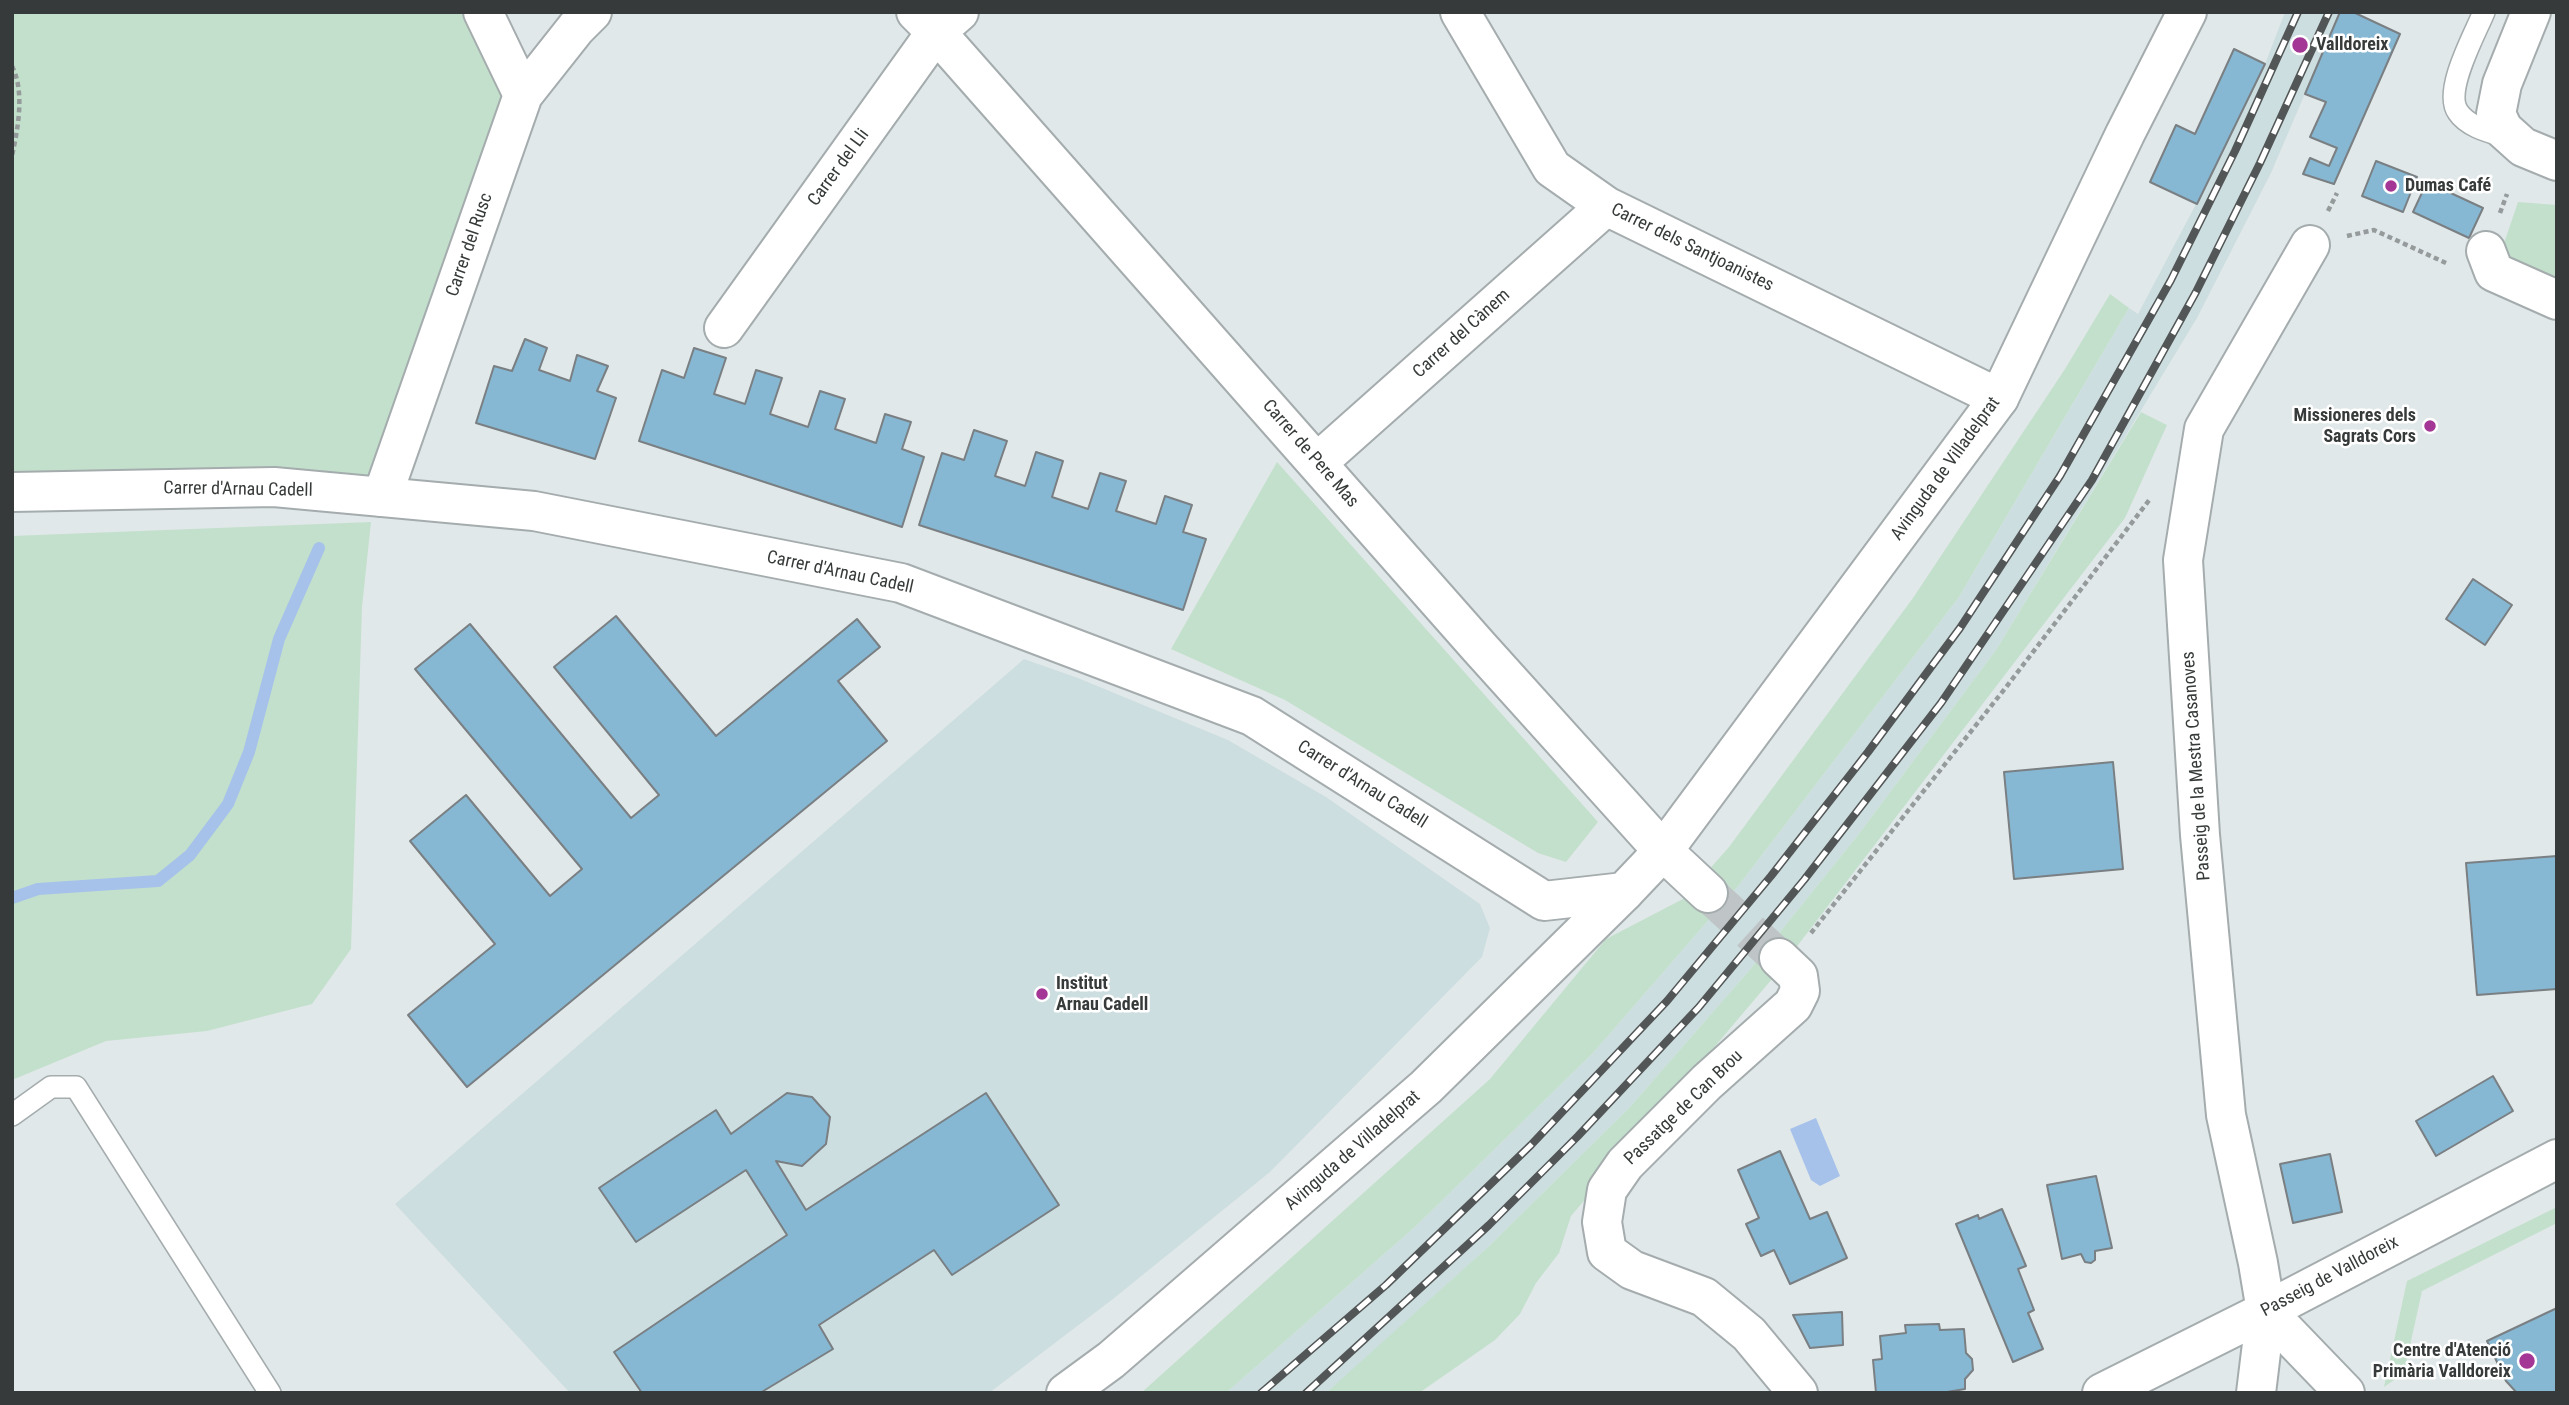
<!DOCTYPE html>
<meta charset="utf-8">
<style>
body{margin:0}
#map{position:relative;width:2569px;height:1405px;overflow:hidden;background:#e1e8e9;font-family:"Roboto Condensed",sans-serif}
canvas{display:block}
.frame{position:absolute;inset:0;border:14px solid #373a3a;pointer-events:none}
</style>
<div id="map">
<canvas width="2569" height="1405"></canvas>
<div class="frame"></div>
</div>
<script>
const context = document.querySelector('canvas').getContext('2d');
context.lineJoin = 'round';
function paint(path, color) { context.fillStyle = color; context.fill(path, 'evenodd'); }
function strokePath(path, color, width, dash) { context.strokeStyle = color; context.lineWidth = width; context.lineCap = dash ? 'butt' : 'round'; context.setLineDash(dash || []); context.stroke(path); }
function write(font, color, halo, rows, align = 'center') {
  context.font = font + ' "Roboto Condensed",sans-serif'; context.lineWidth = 5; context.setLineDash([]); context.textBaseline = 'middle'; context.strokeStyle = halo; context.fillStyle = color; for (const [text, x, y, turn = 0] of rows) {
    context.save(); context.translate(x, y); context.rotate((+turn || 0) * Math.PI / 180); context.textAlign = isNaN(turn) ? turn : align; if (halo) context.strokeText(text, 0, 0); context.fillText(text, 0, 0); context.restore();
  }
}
paint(new Path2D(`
 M 2285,12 L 2340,12 L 2271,173 L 2197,318 L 1996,650 L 1858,835 L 1747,973 L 1630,1107 L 1488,1247 L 1348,1375 L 1326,1393 L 1226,1393 L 1416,1226 L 1593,1053 L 1739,885 L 1959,597 L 2129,308 L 2138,314 L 2224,151 L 2265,64 Z
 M 1024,659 L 1078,678 L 1228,740 L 1326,797 L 1480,904 L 1490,928 L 1482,957 L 1270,1172 L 1113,1299 L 989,1393 L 570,1393 L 395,1204 Z`), '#cddee0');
paint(new Path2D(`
 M 12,12 L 483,12 L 523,95 L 382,497 L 12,492 Z
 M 2518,202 L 2557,205 L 2557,291 L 2500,255 Z
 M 2110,294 L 2129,308 L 1959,597 L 1739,885 L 1593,1053 L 1416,1226 L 1226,1393 L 1141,1393 L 1490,1079 L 1606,939 L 1683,899 L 1729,847 L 1913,598 L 2065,369 Z
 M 2141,412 L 2167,425 L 2125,518 L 1772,979 L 1571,1216 L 1559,1253 L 1536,1283 L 1520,1314 L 1495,1340 L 1419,1393 L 1326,1393 L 1488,1247 L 1630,1107 L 1747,973 L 1858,835 L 1996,650 Z
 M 1277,462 L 1598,822 L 1566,862 L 1538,853 L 1285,700 L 1171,649 Z
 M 371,522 L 362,607 L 351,949 L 312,1004 L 207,1031 L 106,1041 L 12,1080 L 12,536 Z
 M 2557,1207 L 2557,1223 L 2422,1291 L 2404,1373 L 2384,1387 L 2407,1281 Z`), '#c3e0cc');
paint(new Path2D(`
 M 1816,1118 L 1840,1176 L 1820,1186 L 1811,1180 L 1790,1129 Z`), '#a6c2ea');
strokePath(new Path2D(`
 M 12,898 L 38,889 L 158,881 L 190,855 L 228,804 L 249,752 L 279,639 L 319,548`), '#a6c2ea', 12);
const building = new Path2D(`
 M 2340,12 L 2353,12 L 2400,34 L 2334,184 L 2303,174 L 2310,158 L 2329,166 L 2337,148 L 2310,137 L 2326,102 L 2305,94 Z
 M 2234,49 L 2265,64 L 2197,204 L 2150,182 L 2176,125 L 2195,134 Z
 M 2376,161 L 2417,177 L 2403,212 L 2362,196 Z
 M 2427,182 L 2483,208 L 2469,238 L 2413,212 Z
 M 525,339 L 547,348 L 539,370 L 570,381 L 577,355 L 608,366 L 597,391 L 616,398 L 595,459 L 476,423 L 494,366 L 512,371 Z
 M 694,348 L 726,358 L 714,394 L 745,404 L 756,370 L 782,378 L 770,414 L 808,427 L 820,391 L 845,399 L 835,429 L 876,443 L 885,414 L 911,422 L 902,449 L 924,457 L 902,527 L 639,441 L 662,370 L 684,378 Z
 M 974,430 L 1007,441 L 995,476 L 1025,486 L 1036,452 L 1063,461 L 1052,497 L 1088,509 L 1100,473 L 1126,481 L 1116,511 L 1156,524 L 1165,496 L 1192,505 L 1183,532 L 1206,539 L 1183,610 L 919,525 L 942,453 L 964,460 Z
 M 2473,579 L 2512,605 L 2485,645 L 2446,619 Z
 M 616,616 L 716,736 L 857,619 L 880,647 L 838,681 L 887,741 L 467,1087 L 408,1015 L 495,944 L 410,841 L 466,795 L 550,896 L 582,869 L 415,669 L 470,624 L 631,818 L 659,795 L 554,667 Z
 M 2113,762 L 2123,869 L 2014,879 L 2004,772 Z
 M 2557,856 L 2557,989 L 2477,995 L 2466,863 Z
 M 2493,1076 L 2513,1111 L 2436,1156 L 2416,1121 Z
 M 787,1093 L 812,1097 L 830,1117 L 826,1144 L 802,1166 L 776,1161 L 806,1210 L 986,1093 L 1059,1205 L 952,1275 L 934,1250 L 819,1325 L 833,1349 L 760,1393 L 642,1393 L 614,1352 L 787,1235 L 746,1170 L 636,1242 L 599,1188 L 716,1110 L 731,1134 Z
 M 1780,1151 L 1810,1219 L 1827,1212 L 1847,1258 L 1790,1284 L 1774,1250 L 1761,1256 L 1746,1224 L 1759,1218 L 1738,1170 Z
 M 2330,1154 L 2342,1212 L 2293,1223 L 2280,1164 Z
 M 2096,1176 L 2112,1248 L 2095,1251 L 2095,1260 L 2091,1263 L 2085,1262 L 2081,1254 L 2062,1259 L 2047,1185 Z
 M 2002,1209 L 2026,1266 L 2018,1269 L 2034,1310 L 2028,1313 L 2043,1349 L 2013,1362 L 1956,1224 L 1978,1215 L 1979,1219 Z
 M 2557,1308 L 2557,1393 L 2517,1393 L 2506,1381 L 2487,1341 Z
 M 1842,1312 L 1843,1345 L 1810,1348 L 1793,1315 Z
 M 1939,1324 L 1940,1330 L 1964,1329 L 1966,1353 L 1972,1359 L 1973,1370 L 1965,1379 L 1965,1389 L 1941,1393 L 1876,1393 L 1873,1360 L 1882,1359 L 1880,1336 L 1906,1333 L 1905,1325 Z`);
paint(building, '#87b8d3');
strokePath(building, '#797f82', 2);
strokePath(new Path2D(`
 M 1708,893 L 1779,958`), '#bfc5c6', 38, [38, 19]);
const lane = new Path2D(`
 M 2484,12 C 2475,34 2443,91 2458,112 C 2468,127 2490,132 2507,137
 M 12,1115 L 51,1087 L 76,1087 L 270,1393`);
const street = new Path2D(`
 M 483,12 L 523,95
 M 916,12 L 936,32 L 1479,647 L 1663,851 L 1708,893
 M 1460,12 L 1552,168 L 1606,206 L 1999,398
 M 2531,12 L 2502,84 L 2496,114 L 2503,129 L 2523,147 L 2557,161
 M 2486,251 L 2494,272 L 2557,300
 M 724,328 L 936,32 L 959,12
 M 1318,462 L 1606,206
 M 382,497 L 523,95 L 576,28 L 592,12
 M 1779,958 L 1798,976 L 1800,991 L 1793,1005 L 1707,1082 L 1625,1164 L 1607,1190 L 1602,1222 L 1607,1252 L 1632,1270 L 1704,1297 L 1749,1334 L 1798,1393
 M 2266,1311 L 2345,1393
 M 1066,1393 L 1111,1360 L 1426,1087 L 1624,892
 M 2102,1393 L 2266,1311 L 2557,1159
 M 2256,1393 L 2266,1311 L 2258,1263 L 2226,1115 L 2200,835 L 2183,560 L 2204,429 L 2310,245`);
const secondary = new Path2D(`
 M 12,492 L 274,487 L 534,511 L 901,583 L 1252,716 L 1544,901 L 1624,892 L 1663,851 L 1999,398 L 2125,134 L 2187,12`);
strokePath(lane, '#a5acad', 24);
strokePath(street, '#a5acad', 42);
strokePath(secondary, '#a5acad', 42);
strokePath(new Path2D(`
 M 12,66 C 25,92 18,128 12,156
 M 2328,211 L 2337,193
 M 2500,213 L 2507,194
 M 2347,236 L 2374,230 L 2446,263
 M 1811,933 L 2007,686 L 2150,499`), '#959a9b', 4.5, [5, 3.5]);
strokePath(lane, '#fff', 21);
strokePath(street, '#fff', 38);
strokePath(secondary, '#fff', 38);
const rail = new Path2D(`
 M 1261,1393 L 1386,1285 L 1531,1145 L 1667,1001 L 1771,876 L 1868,752 L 1960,628 L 2060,476 L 2171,280 L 2235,151 L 2298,12
 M 1306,1393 L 1489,1225 L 1578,1136 L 1699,1007 L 1804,880 L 1941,703 L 2092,480 L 2196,292 L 2260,163 L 2329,12`);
strokePath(rail, '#535656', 8);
strokePath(rail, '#fff', 5, [16]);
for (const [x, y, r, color] of [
 [2300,45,9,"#a43796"],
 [2391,186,7,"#a43796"],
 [2430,426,7,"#a43796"],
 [1042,994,7,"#a43796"],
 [2527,1361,9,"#a43796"]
]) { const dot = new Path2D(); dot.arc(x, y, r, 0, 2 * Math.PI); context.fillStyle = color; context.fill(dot); strokePath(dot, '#fff', 2.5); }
write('bold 18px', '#373a3a', '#fff', [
 ["Valldoreix",2316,45],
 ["Dumas Café",2405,186],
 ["Missioneres dels",2416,416,"right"],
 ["Sagrats Cors",2416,437,"right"],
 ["Institut",1056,984],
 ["Arnau Cadell",1056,1005],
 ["Centre d'Atenció",2511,1351,"right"],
 ["Primària Valldoreix",2511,1372,"right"]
], 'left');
write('18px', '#373a3a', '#fff', [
 ["Carrer del Lli",839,168,-54],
 ["Carrer del Rusc",470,245,-71],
 ["Carrer dels Santjoanistes",1692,248,26],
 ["Carrer del Cànem",1462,334,-42],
 ["Carrer de Pere Mas",1310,454,49],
 ["Avinguda de Villadelprat",1946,469,-54],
 ["Carrer d'Arnau Cadell",238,490,1],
 ["Carrer d'Arnau Cadell",840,573,12],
 ["Passeig de la Mestra Casanoves",2197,766,-94],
 ["Carrer d'Arnau Cadell",1362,785,32],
 ["Passatge de Can Brou",1684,1108,-44],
 ["Avinguda de Villadelprat",1353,1151,-41],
 ["Passeig de Valldoreix",2330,1277,-28]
]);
</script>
